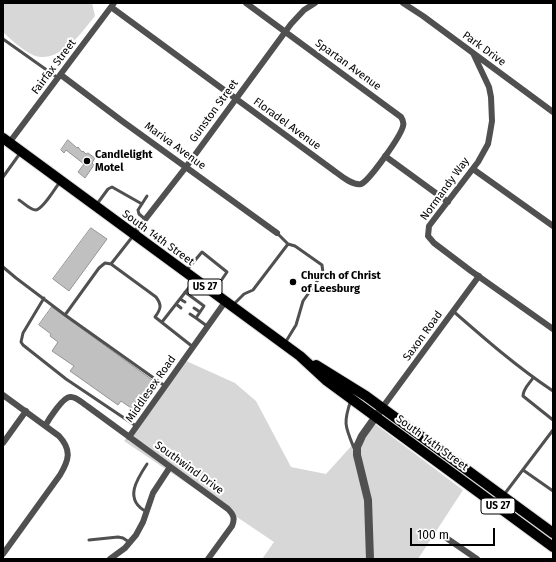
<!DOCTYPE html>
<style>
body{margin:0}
#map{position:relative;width:556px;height:562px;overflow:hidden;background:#fff;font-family:"Fira Sans",sans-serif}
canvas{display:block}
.frame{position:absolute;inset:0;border:4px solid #000;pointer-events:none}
.scale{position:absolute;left:410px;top:528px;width:85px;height:18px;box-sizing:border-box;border:2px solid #000;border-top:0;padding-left:5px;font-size:12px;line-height:14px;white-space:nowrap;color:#000;-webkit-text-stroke:3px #fff;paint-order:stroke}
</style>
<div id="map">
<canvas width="556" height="562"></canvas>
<div class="frame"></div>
<div class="scale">100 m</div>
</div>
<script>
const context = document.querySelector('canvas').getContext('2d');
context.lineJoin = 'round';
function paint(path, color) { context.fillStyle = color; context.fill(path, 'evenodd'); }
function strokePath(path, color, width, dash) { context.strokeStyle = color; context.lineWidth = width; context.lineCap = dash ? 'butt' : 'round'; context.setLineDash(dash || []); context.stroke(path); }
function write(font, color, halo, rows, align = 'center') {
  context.font = font + ' "Fira Sans",sans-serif'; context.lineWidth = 4; context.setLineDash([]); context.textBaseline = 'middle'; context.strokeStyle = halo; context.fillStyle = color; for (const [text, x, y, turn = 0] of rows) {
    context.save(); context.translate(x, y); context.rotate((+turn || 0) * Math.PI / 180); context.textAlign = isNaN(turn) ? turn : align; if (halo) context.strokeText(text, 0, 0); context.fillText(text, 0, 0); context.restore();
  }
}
paint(new Path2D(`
 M 3,3 L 92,3 L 95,16 C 82,32 64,58 41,57 C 30,57 11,40 3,32 Z
 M 184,360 L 235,383 L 256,401 L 291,467 L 326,474 L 355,442 L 353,452 L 365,500 L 367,559 L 262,559 L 274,542 L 124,441 Z
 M 375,424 L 463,490 L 418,559 L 373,559 L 360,455 L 362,443 Z`), '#d7d7d7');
const building = new Path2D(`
 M 68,140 L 77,148 L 78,147 L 82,152 L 83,151 L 86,154 L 88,153 L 95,158 L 92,163 L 94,165 L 85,178 L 78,172 L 84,164 L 66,150 L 64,153 L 61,150 Z
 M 91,228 L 107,239 L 69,291 L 53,279 Z
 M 52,307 L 155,382 L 134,410 L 121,401 L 118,405 L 70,371 L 74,366 L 52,351 L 58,342 L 50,336 L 51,334 L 39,325 Z`);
paint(building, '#c0c0c0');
strokePath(building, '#949494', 1);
const trunk = new Path2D(`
 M 3,138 L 300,356 L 327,381 L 553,547
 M 316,365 L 366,396 L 553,533`);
strokePath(trunk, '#dbdbdb', 12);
strokePath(new Path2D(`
 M 3,39 L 58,78
 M 3,177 L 21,152
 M 19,200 C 24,203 30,210 36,210 C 43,209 55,188 60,182
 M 97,204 L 108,189 L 112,187 L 142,204
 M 145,219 L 139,214 L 138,210 L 147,196
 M 277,233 L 288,244
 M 111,264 L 156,297 C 162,305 161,309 155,317 L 193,347
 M 3,267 L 16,278 L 65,315 L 99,268 L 105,263 L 111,264 L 133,236
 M 186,271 L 202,252 L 227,272 L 214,291
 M 185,292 L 204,306 L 196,318 L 207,326
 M 44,298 L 23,333 L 21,342 L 23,345 L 66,379 L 136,426
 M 180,299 L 185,302
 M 176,304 L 181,308
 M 233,305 L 244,294 L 253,290 L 288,244 L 295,246 L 322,265 L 323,273 L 303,301 L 296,325 L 285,343
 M 194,308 L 200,312
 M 453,311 C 485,339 517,367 553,391
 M 190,314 L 196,318
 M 65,315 L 165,386
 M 162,322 L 194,281
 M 533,378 C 529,384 523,389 523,396 L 553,420
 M 351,400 C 343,423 345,426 354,448
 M 523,470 L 553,491
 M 503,496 L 553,430
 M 147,512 C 123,500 137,479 147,464
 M 89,540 L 118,537 L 123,538 L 129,542`), '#505050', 3);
strokePath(new Path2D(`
 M 403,3 L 423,16 L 553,112
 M 111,7 L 333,170 C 340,175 352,186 361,184 C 369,181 401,136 403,126 C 404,123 403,120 401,117 L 246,3
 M 473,53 L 489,87 L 491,97 L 492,121 L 490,133 L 488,144 L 478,162 L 429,226 L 428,236 L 434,243 L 471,271 L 553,329
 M 61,75 L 122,121 L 277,233
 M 9,143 L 114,3
 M 385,156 L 448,202
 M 473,169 L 553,226
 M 133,235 L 186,167 L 291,24 L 304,10 L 315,3
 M 3,395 L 59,436 C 72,450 69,460 60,475 L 3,554
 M 382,408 L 479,276
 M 45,426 C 49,419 63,397 70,397 C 76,396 82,403 87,406 L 228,509 C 234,515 235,519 232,526 L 208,559
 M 129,437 L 225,302
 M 3,443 L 26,411
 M 442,535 L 477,559
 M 110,559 L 125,548 L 136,535 L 143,522 L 153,493 L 170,467`), '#505050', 6);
strokePath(new Path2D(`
 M 370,559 L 368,500 L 357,455 L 357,447 L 362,436 L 379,412`), '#505050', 8);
strokePath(trunk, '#000', 10);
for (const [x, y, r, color] of [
 [87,161,4,"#000"],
 [293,282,4,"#000"]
]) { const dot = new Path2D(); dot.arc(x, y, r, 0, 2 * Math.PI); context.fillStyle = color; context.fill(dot); strokePath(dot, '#fff', 1.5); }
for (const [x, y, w] of [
 [205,287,34],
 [498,506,34]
]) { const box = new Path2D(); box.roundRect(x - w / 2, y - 8, w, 16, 3); context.fillStyle = '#fff'; context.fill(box); strokePath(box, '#000', 1); }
write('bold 10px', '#000', null, [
 ["US 27",205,287],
 ["US 27",498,506]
]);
write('11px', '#000', '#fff', [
 ["Park Drive",484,49,36],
 ["Spartan Avenue",348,65,36],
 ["Fairfax Street",54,67,-53],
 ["Gunston Street",214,111,-54],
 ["Floradel Avenue",287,124,36],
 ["Mariva Avenue",175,146,36],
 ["Normandy Way",445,189,-54],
 ["South 14th Street",158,238,36],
 ["Saxon Road",423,336,-54],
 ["Middlesex Road",151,389,-55],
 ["South 14th Street",432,443,36],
 ["Southwind Drive",189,468,36]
]);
write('bold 11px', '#000', '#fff', [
 ["Candlelight",95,155],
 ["Motel",95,168],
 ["Church of Christ",301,276],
 ["of Leesburg",301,289]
], 'left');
</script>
